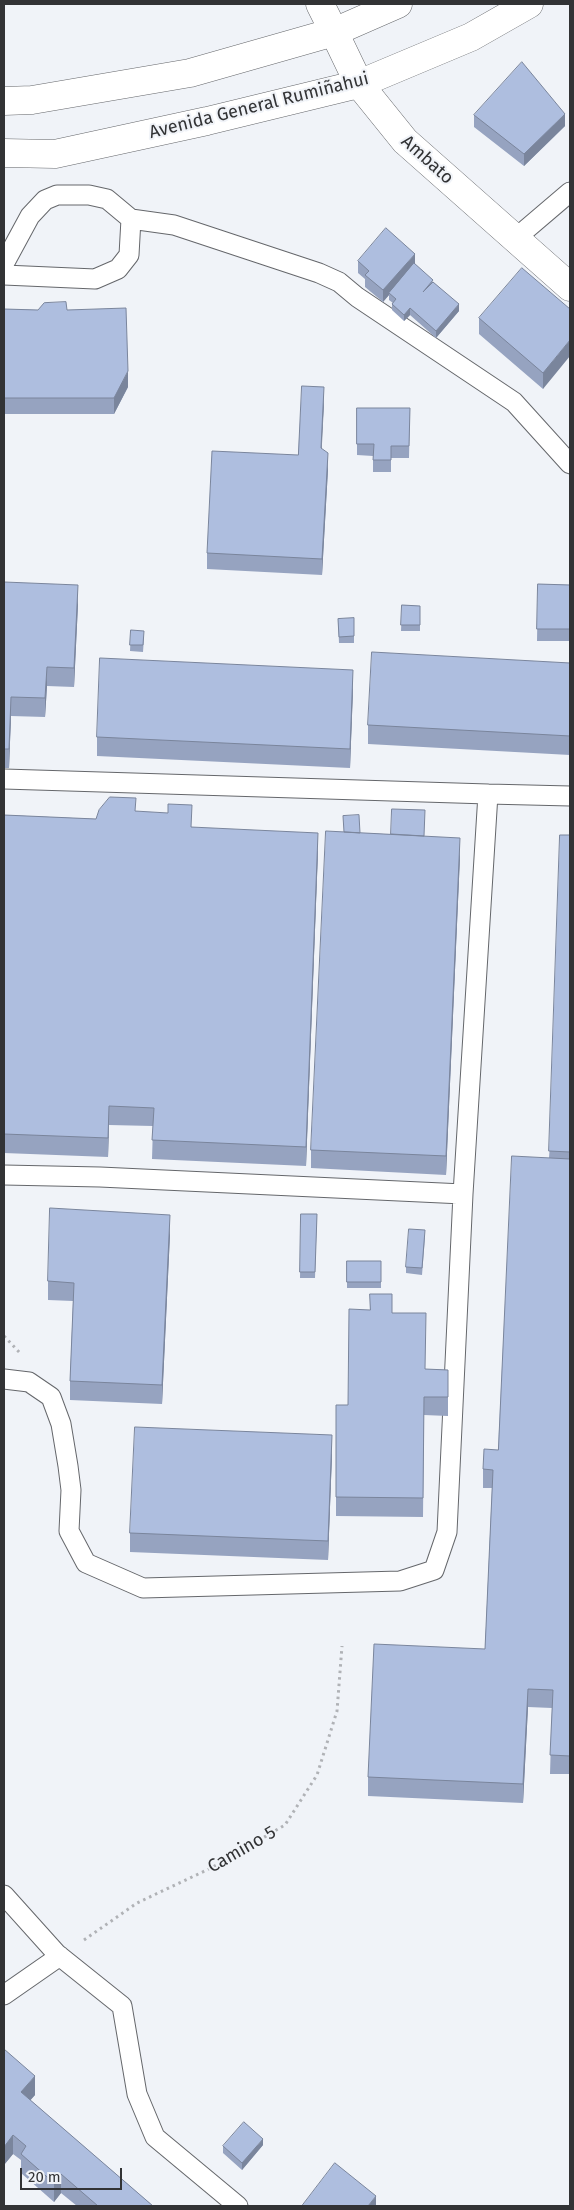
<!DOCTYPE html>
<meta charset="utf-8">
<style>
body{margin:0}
#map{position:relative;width:574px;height:2210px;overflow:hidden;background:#f0f3f8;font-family:"Fira Sans",sans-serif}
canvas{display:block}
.frame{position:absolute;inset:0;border:5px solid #323335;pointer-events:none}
.scale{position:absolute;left:20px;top:2168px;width:102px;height:22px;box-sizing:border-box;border:2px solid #323335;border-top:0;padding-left:6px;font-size:15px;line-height:18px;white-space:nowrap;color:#323335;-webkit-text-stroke:4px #f0f3f8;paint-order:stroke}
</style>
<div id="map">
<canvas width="574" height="2210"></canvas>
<div class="frame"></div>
<div class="scale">20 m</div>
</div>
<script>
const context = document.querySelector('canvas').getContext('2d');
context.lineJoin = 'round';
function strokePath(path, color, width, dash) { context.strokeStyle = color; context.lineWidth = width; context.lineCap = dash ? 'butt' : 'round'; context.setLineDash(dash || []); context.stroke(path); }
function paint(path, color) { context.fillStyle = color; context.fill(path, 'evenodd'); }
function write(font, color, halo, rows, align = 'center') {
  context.font = font + ' "Fira Sans",sans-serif'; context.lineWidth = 4; context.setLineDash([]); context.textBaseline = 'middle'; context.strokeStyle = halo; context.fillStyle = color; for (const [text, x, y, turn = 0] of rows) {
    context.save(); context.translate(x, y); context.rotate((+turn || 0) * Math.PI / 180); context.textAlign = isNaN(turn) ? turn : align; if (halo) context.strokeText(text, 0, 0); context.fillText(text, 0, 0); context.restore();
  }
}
const lane = new Path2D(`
 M 516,238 L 570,192
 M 4,264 L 30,216 L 45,200 L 57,195 L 89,195 L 107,199 L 131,219 L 174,225 L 319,273 L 339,282 L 357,297 L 514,402 L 570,464
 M 4,275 L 95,279 L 118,269 L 129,255 L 131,219
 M 4,779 L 488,794
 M 4,1175 L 100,1177 L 463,1194
 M 4,1379 L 29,1382 L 51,1397 L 61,1424 L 68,1466 L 71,1490 L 69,1531 L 86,1563 L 143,1588 L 400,1581 L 434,1570 L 447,1532 L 463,1194 L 488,794 L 570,796
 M 4,1895 L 57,1954 L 122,2006 L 137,2094 L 155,2137 L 238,2206
 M 4,1995 L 60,1956`);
const street = new Path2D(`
 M 320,4 L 334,32`);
const secondary = new Path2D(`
 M 334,32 L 359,84 L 405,141 L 570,287`);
const highway = new Path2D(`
 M 4,101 L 32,100 L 190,73 L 334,32 L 398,4
 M 4,153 L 55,154 L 207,121 L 359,84 L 471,37 L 529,4`);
strokePath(lane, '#65676b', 21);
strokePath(street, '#65676b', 29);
strokePath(secondary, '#65676b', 29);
strokePath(highway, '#65676b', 29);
strokePath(new Path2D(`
 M 4,1336 L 20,1353
 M 84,1940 L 137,1903 L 211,1868 L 285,1825 L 317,1775 L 337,1711 L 342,1646`), '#b0b2b6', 3, [2.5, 4]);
strokePath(lane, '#fff', 19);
strokePath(street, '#fff', 28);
strokePath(secondary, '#fff', 28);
strokePath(highway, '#fff', 28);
paint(new Path2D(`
 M 474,115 L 565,126 L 524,166 L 474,127 Z
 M 358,261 L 415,265 L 433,282 L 459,311 L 436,338 L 410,315 L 404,321 L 392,310 L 392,304 L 393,303 L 389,300 L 389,295 L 383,302 L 365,287 L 365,279 L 358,273 Z
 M 4,309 L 38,310 L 67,310 L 128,387 L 114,414 L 4,414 Z
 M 570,309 L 543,389 L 479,334 L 479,318 Z
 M 324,403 L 321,449 L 328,469 L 322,575 L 207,569 L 207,553 L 298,455 Z
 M 410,408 L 409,458 L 391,458 L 391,472 L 373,472 L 373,456 L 357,455 L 357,444 Z
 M 4,582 L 78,604 L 74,687 L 47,686 L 45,717 L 11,716 L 9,768 L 4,768 Z
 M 538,584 L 570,585 L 570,641 L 537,641 Z
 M 402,605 L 420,606 L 420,631 L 401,631 Z
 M 354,618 L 354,643 L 339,643 L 338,619 Z
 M 131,630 L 144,637 L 143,652 L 130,651 Z
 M 570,663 L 570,755 L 368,744 L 368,725 Z
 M 353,689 L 350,768 L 97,756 L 97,737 Z
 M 136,811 L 192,827 L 318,851 L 306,1166 L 152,1159 L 153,1126 L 109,1125 L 108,1157 L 4,1153 L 4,815 L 96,819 Z
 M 344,832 L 424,836 L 460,856 L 446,1175 L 311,1168 L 311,1150 Z
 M 570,835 L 570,1774 L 550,1774 L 552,1708 L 528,1707 L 523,1803 L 368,1796 L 368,1777 L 485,1649 L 492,1488 L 483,1488 L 483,1469 L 498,1450 L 549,1158 Z
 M 301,1214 L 317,1214 L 315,1278 L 300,1278 Z
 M 170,1234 L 162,1404 L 70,1400 L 70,1381 L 73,1301 L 48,1300 L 48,1281 Z
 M 425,1237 L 422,1275 L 406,1273 L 406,1267 Z
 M 347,1261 L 381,1261 L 381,1288 L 347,1288 Z
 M 392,1313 L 425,1369 L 448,1370 L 448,1416 L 424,1415 L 423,1517 L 336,1516 L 336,1405 L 348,1405 Z
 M 332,1454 L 328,1560 L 130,1552 L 130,1533 Z
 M 4,2049 L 35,2095 L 30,2100 L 153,2206 L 77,2206 L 61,2193 L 54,2202 L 21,2173 L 21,2160 L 13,2154 L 4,2165 Z
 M 263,2145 L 242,2170 L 223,2153 L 223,2146 Z`), '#96a3c0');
paint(new Path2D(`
 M 565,114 L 565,126 L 524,166 L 524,154 Z
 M 415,254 L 415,266 L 389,293 L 389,295 L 383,302 L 383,290 Z
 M 459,304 L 459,311 L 436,338 L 436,331 Z
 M 410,308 L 410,315 L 404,321 L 404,315 Z
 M 570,340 L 570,356 L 543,389 L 543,373 Z
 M 128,371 L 128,387 L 114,414 L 114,398 Z
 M 324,387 L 324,403 L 321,464 L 321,448 Z
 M 328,453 L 328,469 L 322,575 L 322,559 Z
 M 78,585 L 78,604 L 74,687 L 74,668 Z
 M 47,667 L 47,686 L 45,717 L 45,698 Z
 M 353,670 L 353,689 L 350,768 L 350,749 Z
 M 11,697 L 11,716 L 9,768 L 9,749 Z
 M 318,833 L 318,851 L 306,1166 L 306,1147 Z
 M 460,838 L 460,856 L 446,1175 L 446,1156 Z
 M 109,1106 L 109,1125 L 108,1157 L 108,1138 Z
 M 170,1215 L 170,1234 L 162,1404 L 162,1385 Z
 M 332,1435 L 332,1454 L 328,1560 L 328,1541 Z
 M 528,1689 L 528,1707 L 523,1803 L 523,1784 Z
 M 35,2076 L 35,2095 L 21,2111 L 21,2092 Z
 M 13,2135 L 13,2154 L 4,2165 L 4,2147 Z
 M 263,2139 L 263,2145 L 242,2170 L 242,2163 Z
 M 61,2174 L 61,2193 L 54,2202 L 54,2183 Z
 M 376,2196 L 376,2206 L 368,2206 Z`), '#7a859c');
const building = new Path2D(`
 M 522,62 L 565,114 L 524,154 L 474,115 Z
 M 386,228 L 415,254 L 383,290 L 365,275 L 369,271 L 358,261 Z
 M 414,263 L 433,280 L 423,292 L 433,282 L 459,304 L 436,331 L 410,308 L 404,315 L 392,304 L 396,299 L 389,293 Z
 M 522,268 L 570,309 L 570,340 L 543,373 L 479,318 Z
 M 66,302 L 67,310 L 126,308 L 128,371 L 114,398 L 4,398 L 4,309 L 38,310 L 44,303 Z
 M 302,386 L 324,387 L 321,448 L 328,453 L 322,559 L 207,553 L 212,451 L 298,455 Z
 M 357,408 L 410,408 L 409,446 L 391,446 L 391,460 L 373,460 L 374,444 L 357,444 Z
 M 4,582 L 78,585 L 74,668 L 47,667 L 45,698 L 11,697 L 9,749 L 4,749 Z
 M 538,584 L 570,585 L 570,629 L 537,629 Z
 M 402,605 L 420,606 L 420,625 L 401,625 Z
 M 354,618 L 354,636 L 339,637 L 338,619 Z
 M 131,630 L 144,631 L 143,645 L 130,645 Z
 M 372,652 L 570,663 L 570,736 L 368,725 Z
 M 100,658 L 353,670 L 350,749 L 97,737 Z
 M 110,797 L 136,798 L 135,811 L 168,813 L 168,804 L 192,805 L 191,827 L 318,833 L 306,1147 L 152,1140 L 154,1108 L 109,1106 L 108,1138 L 4,1134 L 4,815 L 96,819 L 99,810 Z
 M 392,809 L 425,810 L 424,836 L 391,834 Z
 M 359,815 L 360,833 L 344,832 L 343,816 Z
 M 326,831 L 460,838 L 446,1156 L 311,1150 Z
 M 560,835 L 570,835 L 570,1152 L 549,1151 Z
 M 512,1156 L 570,1159 L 570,1756 L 550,1755 L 553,1690 L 528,1689 L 523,1784 L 368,1777 L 374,1644 L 485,1649 L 493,1470 L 483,1469 L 484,1449 L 498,1450 Z
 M 50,1208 L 170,1215 L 162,1385 L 70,1381 L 74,1283 L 48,1281 Z
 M 301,1214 L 317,1214 L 315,1272 L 300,1272 Z
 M 409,1229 L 425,1230 L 422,1268 L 406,1267 Z
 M 347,1261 L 381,1261 L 381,1282 L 347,1282 Z
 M 370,1294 L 392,1294 L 392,1313 L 426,1313 L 425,1369 L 448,1370 L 448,1397 L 424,1397 L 423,1498 L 336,1497 L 336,1405 L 348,1405 L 349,1309 L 370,1310 Z
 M 135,1427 L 332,1435 L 328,1541 L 130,1533 Z
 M 4,2049 L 35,2076 L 21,2092 L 153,2206 L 98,2206 L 61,2174 L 54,2183 L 21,2154 L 26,2146 L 13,2135 L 4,2147 Z
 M 244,2122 L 263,2139 L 242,2163 L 223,2146 Z
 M 335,2163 L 376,2196 L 368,2206 L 302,2206 Z`);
paint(building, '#aebedf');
strokePath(building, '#7a859c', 1);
write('18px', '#323335', '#f0f3f8', [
 ["Avenida General Rumiñahui",259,106,-14],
 ["Ambato",427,160,42],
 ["Camino 5",242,1850,-30]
]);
</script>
